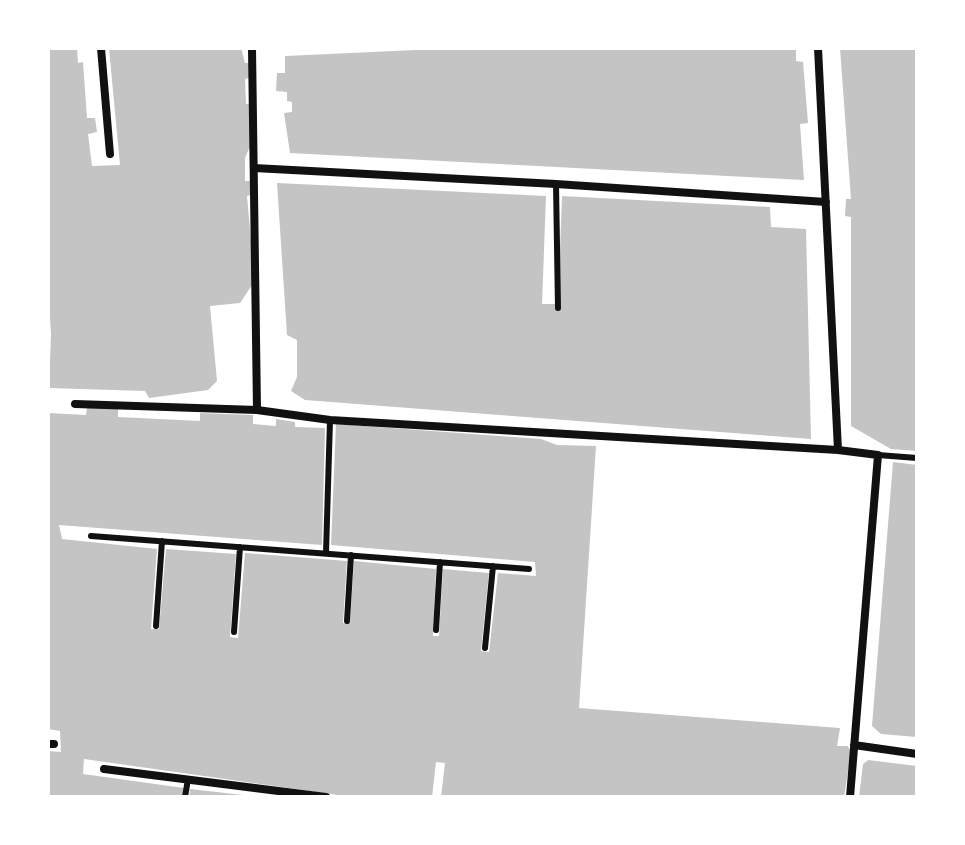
<!DOCTYPE html>
<style>
body{margin:0}
#map{position:relative;width:965px;height:845px;overflow:hidden;background:#fff;font-family:"Archivo Narrow",sans-serif}
canvas{display:block}
.frame{position:absolute;inset:0;border:50px solid #fff;pointer-events:none}
</style>
<div id="map">
<canvas width="965" height="845"></canvas>
<div class="frame"></div>
</div>
<script>
const context = document.querySelector('canvas').getContext('2d');
context.lineJoin = 'round';
function paint(path, color) { context.fillStyle = color; context.fill(path, 'evenodd'); }
function strokePath(path, color, width, dash) { context.strokeStyle = color; context.lineWidth = width; context.lineCap = dash ? 'butt' : 'round'; context.setLineDash(dash || []); context.stroke(path); }
paint(new Path2D(`
 M 48,48 L 77,48 L 78,63 L 83,62 L 87,118 L 95,118 L 97,132 L 88,134 L 92,166 L 120,165 L 109,48 L 241,48 L 245,63 L 250,63 L 252,77 L 245,79 L 246,104 L 253,103 L 251,144 L 245,158 L 245,181 L 254,181 L 255,194 L 247,196 L 253,263 L 252,285 L 240,303 L 210,306 L 217,381 L 208,390 L 149,398 L 145,391 L 49,388 L 51,334 L 48,284 Z
 M 460,48 L 796,48 L 796,61 L 803,62 L 808,123 L 800,124 L 804,180 L 290,153 L 284,113 L 292,112 L 292,102 L 287,101 L 287,92 L 276,91 L 277,73 L 285,73 L 285,56 Z
 M 840,48 L 917,48 L 917,451 L 891,449 L 851,426 L 851,217 L 845,216 L 846,199 L 851,199 Z
 M 277,183 L 546,196 L 542,304 L 558,304 L 562,196 L 770,207 L 771,227 L 806,229 L 811,439 L 305,400 L 291,391 L 297,377 L 297,340 L 287,335 Z
 M 87,407 L 118,409 L 118,417 L 200,421 L 200,413 L 253,415 L 253,424 L 276,426 L 276,419 L 295,422 L 295,427 L 325,428 L 322,545 L 59,525 L 62,539 L 157,549 L 151,629 L 159,629 L 166,549 L 236,554 L 230,637 L 238,638 L 245,553 L 347,561 L 343,623 L 350,623 L 354,561 L 436,569 L 433,636 L 439,636 L 443,569 L 489,573 L 481,651 L 489,652 L 498,573 L 536,576 L 535,562 L 331,545 L 336,424 L 541,439 L 557,445 L 596,446 L 579,708 L 840,728 L 837,746 L 848,746 L 851,752 L 844,797 L 441,797 L 445,763 L 436,762 L 432,797 L 352,797 L 84,759 L 83,774 L 184,788 L 183,797 L 48,797 L 48,751 L 61,752 L 60,731 L 48,729 L 48,413 L 86,415 Z
 M 893,462 L 917,465 L 917,737 L 881,734 L 872,726 Z
 M 868,760 L 917,766 L 917,797 L 859,797 L 863,764 Z
 M 190,789 L 243,795 L 243,797 L 189,797 Z`), '#c4c4c4');
strokePath(new Path2D(`
 M 556,184 L 558,308
 M 878,455 L 917,458
 M 91,536 L 529,569
 M 326,553 L 330,420
 M 347,621 L 351,555
 M 156,626 L 162,541
 M 436,630 L 440,562
 M 234,632 L 240,547
 M 485,648 L 493,566
 M 185,797 L 188,779`), '#111', 6);
strokePath(new Path2D(`
 M 101,48 L 110,154
 M 252,48 L 257,410
 M 818,48 L 838,450 L 878,455 L 850,797
 M 254,168 L 556,184 L 826,202
 M 75,404 L 257,410 L 330,420 L 838,450
 M 48,744 L 54,744
 M 854,745 L 917,754
 M 104,769 L 326,797`), '#111', 8);
</script>
